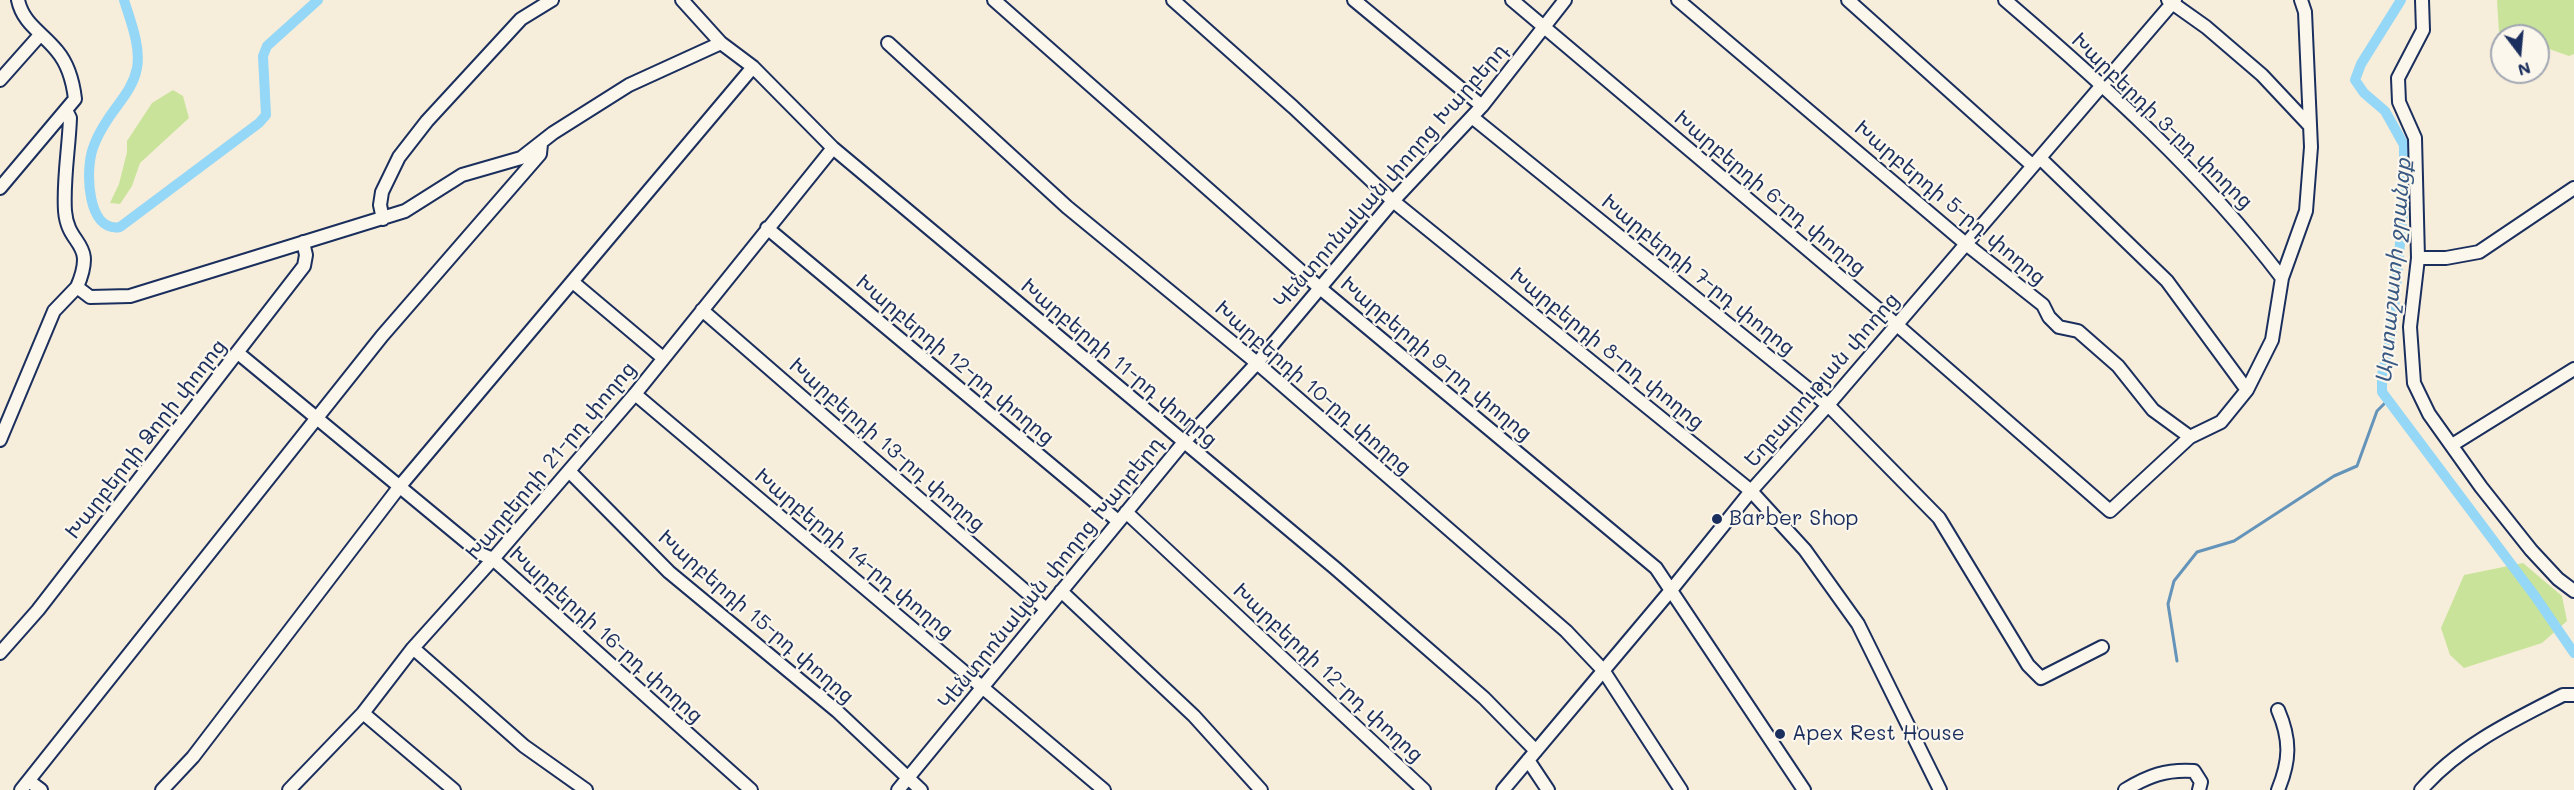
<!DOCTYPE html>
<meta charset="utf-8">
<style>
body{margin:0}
#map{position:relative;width:2574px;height:790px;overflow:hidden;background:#f7eddb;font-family:Mali,sans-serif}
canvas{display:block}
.north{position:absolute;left:2490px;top:24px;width:60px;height:60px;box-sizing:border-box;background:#fbf7ec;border:2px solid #a1a7b3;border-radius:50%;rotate:164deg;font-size:16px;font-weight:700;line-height:24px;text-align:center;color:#1b2f5e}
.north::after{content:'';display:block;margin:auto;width:21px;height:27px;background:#1b2f5e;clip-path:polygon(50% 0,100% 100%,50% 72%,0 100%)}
</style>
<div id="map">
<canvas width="2574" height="790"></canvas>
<div class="north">N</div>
</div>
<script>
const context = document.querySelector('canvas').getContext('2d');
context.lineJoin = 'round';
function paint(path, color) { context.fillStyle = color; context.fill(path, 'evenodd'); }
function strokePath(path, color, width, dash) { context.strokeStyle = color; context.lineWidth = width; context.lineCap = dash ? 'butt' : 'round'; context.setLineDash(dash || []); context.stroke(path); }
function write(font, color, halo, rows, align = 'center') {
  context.font = font + ' Mali,"Noto Sans Armenian",sans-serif'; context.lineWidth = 4.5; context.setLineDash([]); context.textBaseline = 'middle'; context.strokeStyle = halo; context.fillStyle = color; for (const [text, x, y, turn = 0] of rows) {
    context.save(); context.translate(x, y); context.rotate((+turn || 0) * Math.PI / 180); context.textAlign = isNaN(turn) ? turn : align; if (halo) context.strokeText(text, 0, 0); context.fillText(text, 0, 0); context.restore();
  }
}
paint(new Path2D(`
 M 2497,0 L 2574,0 L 2574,54 L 2569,56 L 2538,45 L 2538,36 L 2509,36 L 2499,33 Z
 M 173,90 L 183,96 L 189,118 L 140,163 L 132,186 L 120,204 L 110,203 L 119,184 L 127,152 L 127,141 L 152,103 Z
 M 2523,563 L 2562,596 L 2567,621 L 2542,643 L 2464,668 L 2450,655 L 2441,628 L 2464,575 Z`), '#c9e49a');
strokePath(new Path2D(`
 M 2177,661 L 2168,604 L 2174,581 L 2197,552 L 2234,541 L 2334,476 L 2357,466 L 2377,411 L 2388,400`), '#6494b9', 3);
strokePath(new Path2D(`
 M 124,0 C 130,20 141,46 137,68 C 133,89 119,102 108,119 C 102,128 96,139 93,148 C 85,170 87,233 120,227 L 259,123 L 266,115 L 263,56 L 267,46 L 318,0
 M 2401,0 L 2361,64 L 2355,80 L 2364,93 L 2385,111 L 2404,145 L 2404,200 L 2392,330 L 2382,375 L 2382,392 L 2535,596 L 2574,653`), '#94d7f6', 10);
const minor = new Path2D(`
 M 682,0 L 721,43 L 753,67 L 833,148 L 1335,568 L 1484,698 L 1536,751
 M 994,0 L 1320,288 L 1656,568 L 1804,790
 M 1173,0 L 1293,107 L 1393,201 L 1751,491 L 1805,550 L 1858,624 L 1940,790
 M 1354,0 L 1482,106
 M 1512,0 L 1897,325 L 2110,511 L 2190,437 L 2221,422 L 2247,390 L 2272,340 L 2282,278 L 2306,211 L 2311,147 L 2305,12 L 2301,0
 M 1678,0 L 1966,244 L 2043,305 L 2049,317 L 2059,327 L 2078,331 L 2118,366 L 2153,410 L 2190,437
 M 1848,0 L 2033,166
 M 2005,0 C 2104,85 2203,174 2282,278
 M 2168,0 L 2206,27 L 2262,75 L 2309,125
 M 2422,0 L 2423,30 L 2398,78 L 2399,102 L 2415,138 L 2418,258 L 2410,327 L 2414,383 L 2429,414 L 2481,487 L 2531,550 L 2558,579 L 2574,591
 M 888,43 L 1067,207 L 1257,363 L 1566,631 L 1603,670 L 1681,790
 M 0,80 L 40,35
 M 66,110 L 70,118 C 69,148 63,180 65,211 C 68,248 97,240 77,287 L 90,297 L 130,296 L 405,211 L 462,175 L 521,158 L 553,133 L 629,85 L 721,43
 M 1472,117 L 1828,405 L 1939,518 L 2028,665 L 2041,678 L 2102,647
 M 2040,158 L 2167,281 L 2247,390
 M 0,188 L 75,99 C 73,82 68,64 57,51 C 43,33 23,24 18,0
 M 383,219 L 380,205 L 382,192 L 399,157 L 427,121 L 521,19 L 552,0
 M 767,228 L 1118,521
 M 2418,258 L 2446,258 L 2479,252 L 2574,188
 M 574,283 L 663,358
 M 702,310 L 1046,609
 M 238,353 L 481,554 L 493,559 L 751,790
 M 635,394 L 1104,790
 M 0,440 L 54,311 L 77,287
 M 2452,445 L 2574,369
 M 569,471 L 669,572 L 837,711 L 921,790
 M 1126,512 L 1424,790
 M 1061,591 L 1194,716 L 1261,790
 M 413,648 L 524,746 L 586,790
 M 0,653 L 38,610 L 304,266 L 306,255 L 303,242
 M 2278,710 C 2291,740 2290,761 2278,790
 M 363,713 L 454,790
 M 1528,760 L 1548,790
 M 29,781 L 41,790
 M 21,790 L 382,336 L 540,154 L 541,144
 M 162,790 L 193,757 L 400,486 L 753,67
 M 289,790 L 363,713 L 413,648 L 493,559 L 635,394 L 833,148
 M 898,790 L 1184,442 L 1257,363 L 1393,201 L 1482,106 L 1565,0
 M 1503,790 L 1672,589 L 1751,491 L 1828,405 L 2175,0
 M 2125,790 C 2148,776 2166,769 2194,771 L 2201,782 L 2199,790
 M 2421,790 C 2459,746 2512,721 2563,695 L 2574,695`);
strokePath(minor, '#1b2f5e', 16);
strokePath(minor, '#fbf7ec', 12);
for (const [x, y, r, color] of [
 [1717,519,6,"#1b2f5e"],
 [1780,734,6,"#1b2f5e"]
]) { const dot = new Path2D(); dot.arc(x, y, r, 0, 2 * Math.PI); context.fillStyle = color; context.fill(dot); strokePath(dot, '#fbf7ec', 2); }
write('21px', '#1b2f5e', '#fbf7ec', [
 ["Խարբերդի 3-րդ փողոց",2162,121,44],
 ["Կենտրոնական փողոց Խարբերդ",1391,176,-49],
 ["Խարբերդի 6-րդ փողոց",1770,193,40],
 ["Խարբերդի 5-րդ փողոց",1950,203,40],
 ["Խարբերդի 7-րդ փողոց",1698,275,39],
 ["Խարբերդի 8-րդ փողոց",1607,349,39],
 ["Խարբերդի 9-րդ փողոց",1436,359,40],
 ["Խարբերդի 12-րդ փողոց",955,360,40],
 ["Խարբերդի 11-րդ փողոց",1119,363,40],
 ["Եղբայրության փողոց",1822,380,-49],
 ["Խարբերդի 10-րդ փողոց",1313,388,41],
 ["Խարբերդի Ձորի փողոց",146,439,-52],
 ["Խարբերդի 13-րդ փողոց",887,445,41],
 ["Խարբերդի 21-րդ փողոց",551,461,-50],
 ["Խարբերդի 14-րդ փողոց",854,554,40],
 ["Կենտրոնական փողոց Խարբերդ",1051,573,-51],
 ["Խարբերդի 15-րդ փողոց",756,617,41],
 ["Խարբերդի 16-րդ փողոց",606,635,42],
 ["Խարբերդի 12-րդ փողոց",1328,673,43]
]);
write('21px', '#1b2f5e', '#fbf7ec', [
 ["Barber Shop",1729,519],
 ["Apex Rest House",1792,734]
], 'left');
write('italic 22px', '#395984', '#fbf7ec', [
 ["Արտաշատի ջրանցք",2394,271,-85]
]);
</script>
